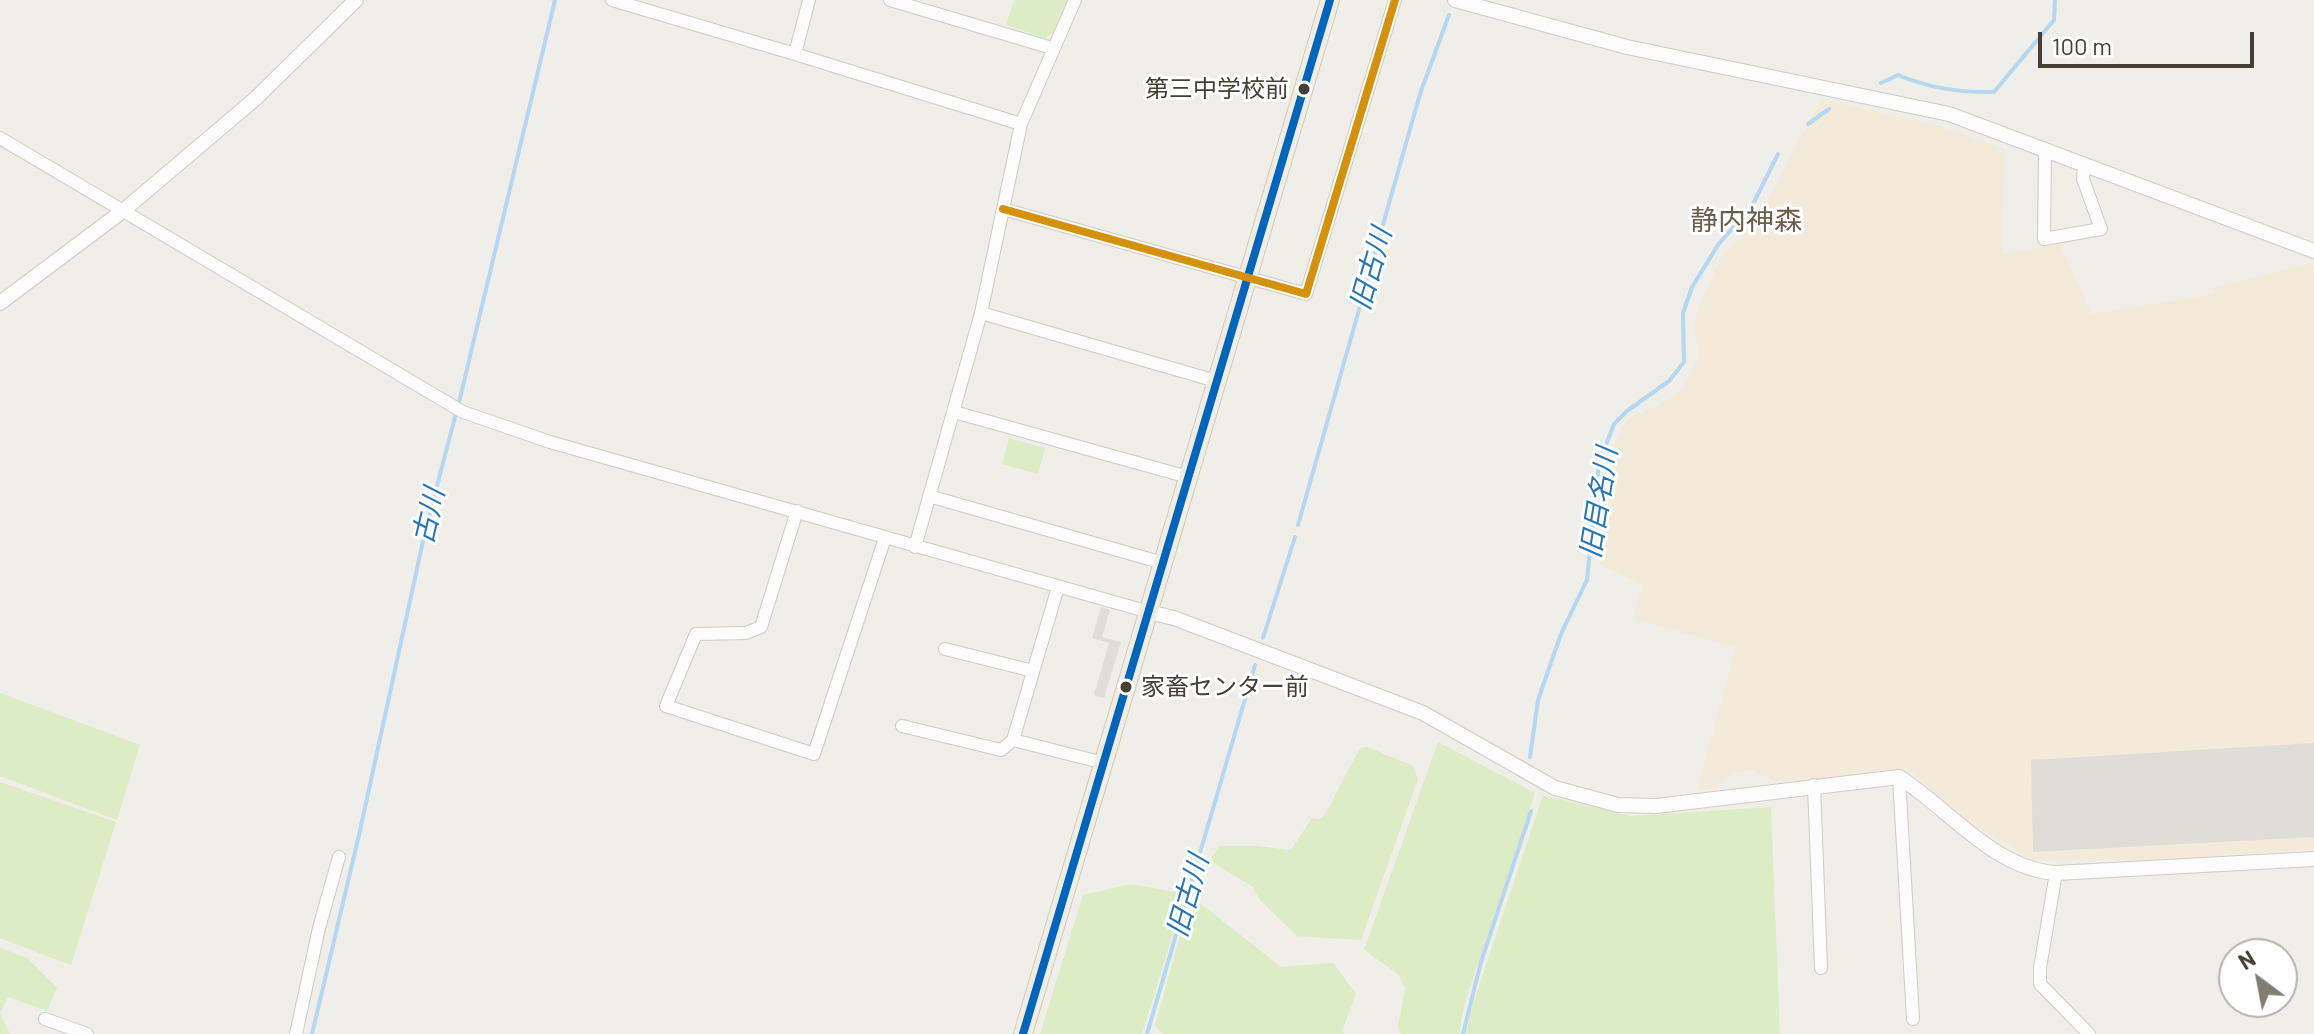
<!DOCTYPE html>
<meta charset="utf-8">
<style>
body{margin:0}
#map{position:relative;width:2314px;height:1034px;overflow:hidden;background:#f0eee8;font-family:Barlow,sans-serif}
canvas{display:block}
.north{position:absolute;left:2218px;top:938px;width:80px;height:80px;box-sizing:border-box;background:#fff;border:2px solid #b5b3ae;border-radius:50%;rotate:328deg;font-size:22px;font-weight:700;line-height:32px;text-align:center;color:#464034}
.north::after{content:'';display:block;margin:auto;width:28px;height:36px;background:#827d73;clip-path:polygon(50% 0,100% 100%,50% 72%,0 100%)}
.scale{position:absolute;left:2038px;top:32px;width:216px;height:36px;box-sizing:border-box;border:4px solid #464034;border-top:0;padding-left:10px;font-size:24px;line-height:28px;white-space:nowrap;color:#464034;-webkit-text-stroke:6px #fff;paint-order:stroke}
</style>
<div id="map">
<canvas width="2314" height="1034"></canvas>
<div class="north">N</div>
<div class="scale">100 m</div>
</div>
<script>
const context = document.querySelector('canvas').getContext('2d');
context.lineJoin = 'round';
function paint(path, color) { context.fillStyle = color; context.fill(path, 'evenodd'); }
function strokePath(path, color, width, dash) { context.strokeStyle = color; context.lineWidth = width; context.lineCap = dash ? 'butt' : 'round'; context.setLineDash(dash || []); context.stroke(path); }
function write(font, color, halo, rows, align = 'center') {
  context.font = font + ' Barlow,"Noto Sans JP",sans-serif'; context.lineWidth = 6; context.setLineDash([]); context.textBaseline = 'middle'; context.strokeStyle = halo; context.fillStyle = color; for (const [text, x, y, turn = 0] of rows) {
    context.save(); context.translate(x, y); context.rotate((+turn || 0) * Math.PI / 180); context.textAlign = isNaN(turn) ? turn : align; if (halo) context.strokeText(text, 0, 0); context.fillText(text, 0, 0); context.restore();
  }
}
paint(new Path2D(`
 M 1821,99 L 1935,125 L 2004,149 L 2002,254 L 2059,243 L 2092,314 L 2214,294 L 2213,287 L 2308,264 L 2314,266 L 2314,849 L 2168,859 L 2045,861 L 2033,859 L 1970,823 L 1912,772 L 1848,775 L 1782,782 L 1774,781 L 1753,770 L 1733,773 L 1716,788 L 1697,789 L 1736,647 L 1633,619 L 1642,584 L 1599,564 L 1613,447 L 1624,425 L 1632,417 L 1662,404 L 1675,395 L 1688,380 L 1698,355 L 1694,325 L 1696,314 L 1720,260 L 1727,250 L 1754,226 Z`), '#f4ead9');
paint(new Path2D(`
 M 1014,0 L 1068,0 L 1052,34 L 1045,38 L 1006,25 Z
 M 1009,438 L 1045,448 L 1038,474 L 1002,464 Z
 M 0,693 L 140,745 L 117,820 L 0,776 Z
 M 1438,742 L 1535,793 L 1465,1002 L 1459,1034 L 1401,1034 L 1398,1026 L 1405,989 L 1399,975 L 1364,950 Z
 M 1367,747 L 1413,766 L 1418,779 L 1361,940 L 1297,936 L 1259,899 L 1252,886 L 1210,861 L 1219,846 L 1255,846 L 1291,850 L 1312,818 L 1319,819 L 1324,816 L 1360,748 Z
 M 0,782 L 116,822 L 71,965 L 0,938 Z
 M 1543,795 L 1630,816 L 1771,807 L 1780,1034 L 1466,1034 L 1472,1007 Z
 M 1131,884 L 1185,894 L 1142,1034 L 1040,1034 L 1083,895 Z
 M 1195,899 L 1281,967 L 1333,963 L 1356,994 L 1342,1031 L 1344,1034 L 1163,1034 L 1155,1025 L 1188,908 Z
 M 0,948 L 27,958 L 57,988 L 47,1011 L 8,997 L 0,1013 L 10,1034 L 0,1034 Z`), '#dcecc5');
paint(new Path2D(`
 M 1101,607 L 1110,610 L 1102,637 L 1121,642 L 1104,698 L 1094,695 L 1109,643 L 1092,638 Z
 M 2314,743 L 2314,837 L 2033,852 L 2031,760 Z`), '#dfddd8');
strokePath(new Path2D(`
 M 1881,83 L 1898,75 C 1929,88 1960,93 1994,92 L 2054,20 L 2055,0
 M 1808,124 L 1829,109
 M 1298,525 L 1420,94 L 1449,15
 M 1263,638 L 1295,537
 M 1530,757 L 1538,700 L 1561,634 L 1587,580 L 1599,463 L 1614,424 L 1627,411 L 1669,381 L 1684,362 L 1683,313 L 1692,287 L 1718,245 L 1753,204 L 1778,154
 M 312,1034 L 359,835 L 425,532 L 461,394 L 555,0
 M 1147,1034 L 1255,665
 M 1463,1034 L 1481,962 L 1531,811`), '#b4d7f2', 4);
const minor = new Path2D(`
 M 612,0 L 795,54
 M 809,0 L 795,54 L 1021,124
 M 890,0 L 1052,48
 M 0,138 L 463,412 L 550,442 L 1149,612
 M 2045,149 L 2044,239 L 2101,229 L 2083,179 L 2084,164
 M 1003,209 L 1306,294 L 1395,0
 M 981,313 L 1216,381
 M 954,412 L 1188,477
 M 929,496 L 1163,563
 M 797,511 L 761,627 L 746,633 L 696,634 L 666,706 L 814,754 L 885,538
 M 915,547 L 981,313 L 1021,124 L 1075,0
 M 945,649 L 1033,671
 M 902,726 L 1001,750 L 1013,740 L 1104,763
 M 1013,740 L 1058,587
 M 1899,777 L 1913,1019
 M 1814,785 L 1821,968
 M 2056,873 L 2040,968 L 2040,984 L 2089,1034
 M 45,1019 L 87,1034
 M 296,1034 L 319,928 L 339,857`);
const tertiary = new Path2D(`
 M 1455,0 L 1627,47 L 1949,114 L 2314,251
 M 0,303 L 124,210 L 255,99 L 356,0
 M 1149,612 L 1174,618 L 1423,713 L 1555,788 L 1618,805 L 1656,806 L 1899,777 C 1949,809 1994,869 2056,873 L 2314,859`);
const primary = new Path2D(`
 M 1023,1034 L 1330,0`);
strokePath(minor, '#ceccc5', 14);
strokePath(tertiary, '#ceccc5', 16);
strokePath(primary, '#d4cbb4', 20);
strokePath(minor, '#fdfcfc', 12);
strokePath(tertiary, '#fdfcfc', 14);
strokePath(primary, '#f1ede2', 18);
strokePath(new Path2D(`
 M 1023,1034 L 1330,0`), '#0065bd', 8);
strokePath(new Path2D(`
 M 1003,209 L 1306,294 L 1395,0`), '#d4920a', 8);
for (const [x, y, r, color] of [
 [1304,89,7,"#464034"],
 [1126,687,7,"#464034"]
]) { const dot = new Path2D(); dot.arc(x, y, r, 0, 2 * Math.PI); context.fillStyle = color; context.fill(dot); strokePath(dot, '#fff', 3); }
write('24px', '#464034', '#fff', [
 ["第三中学校前",1289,89],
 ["家畜センター前",1141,687,"left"]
], 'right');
write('28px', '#6a5e4a', '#fff', [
 ["静内神森",1746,221]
]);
write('italic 28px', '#2576ba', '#fff', [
 ["旧古川",1371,269,-74],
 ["旧目名川",1599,503,-81],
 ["古川",429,516,-77],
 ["旧古川",1188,896,-74]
]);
</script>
